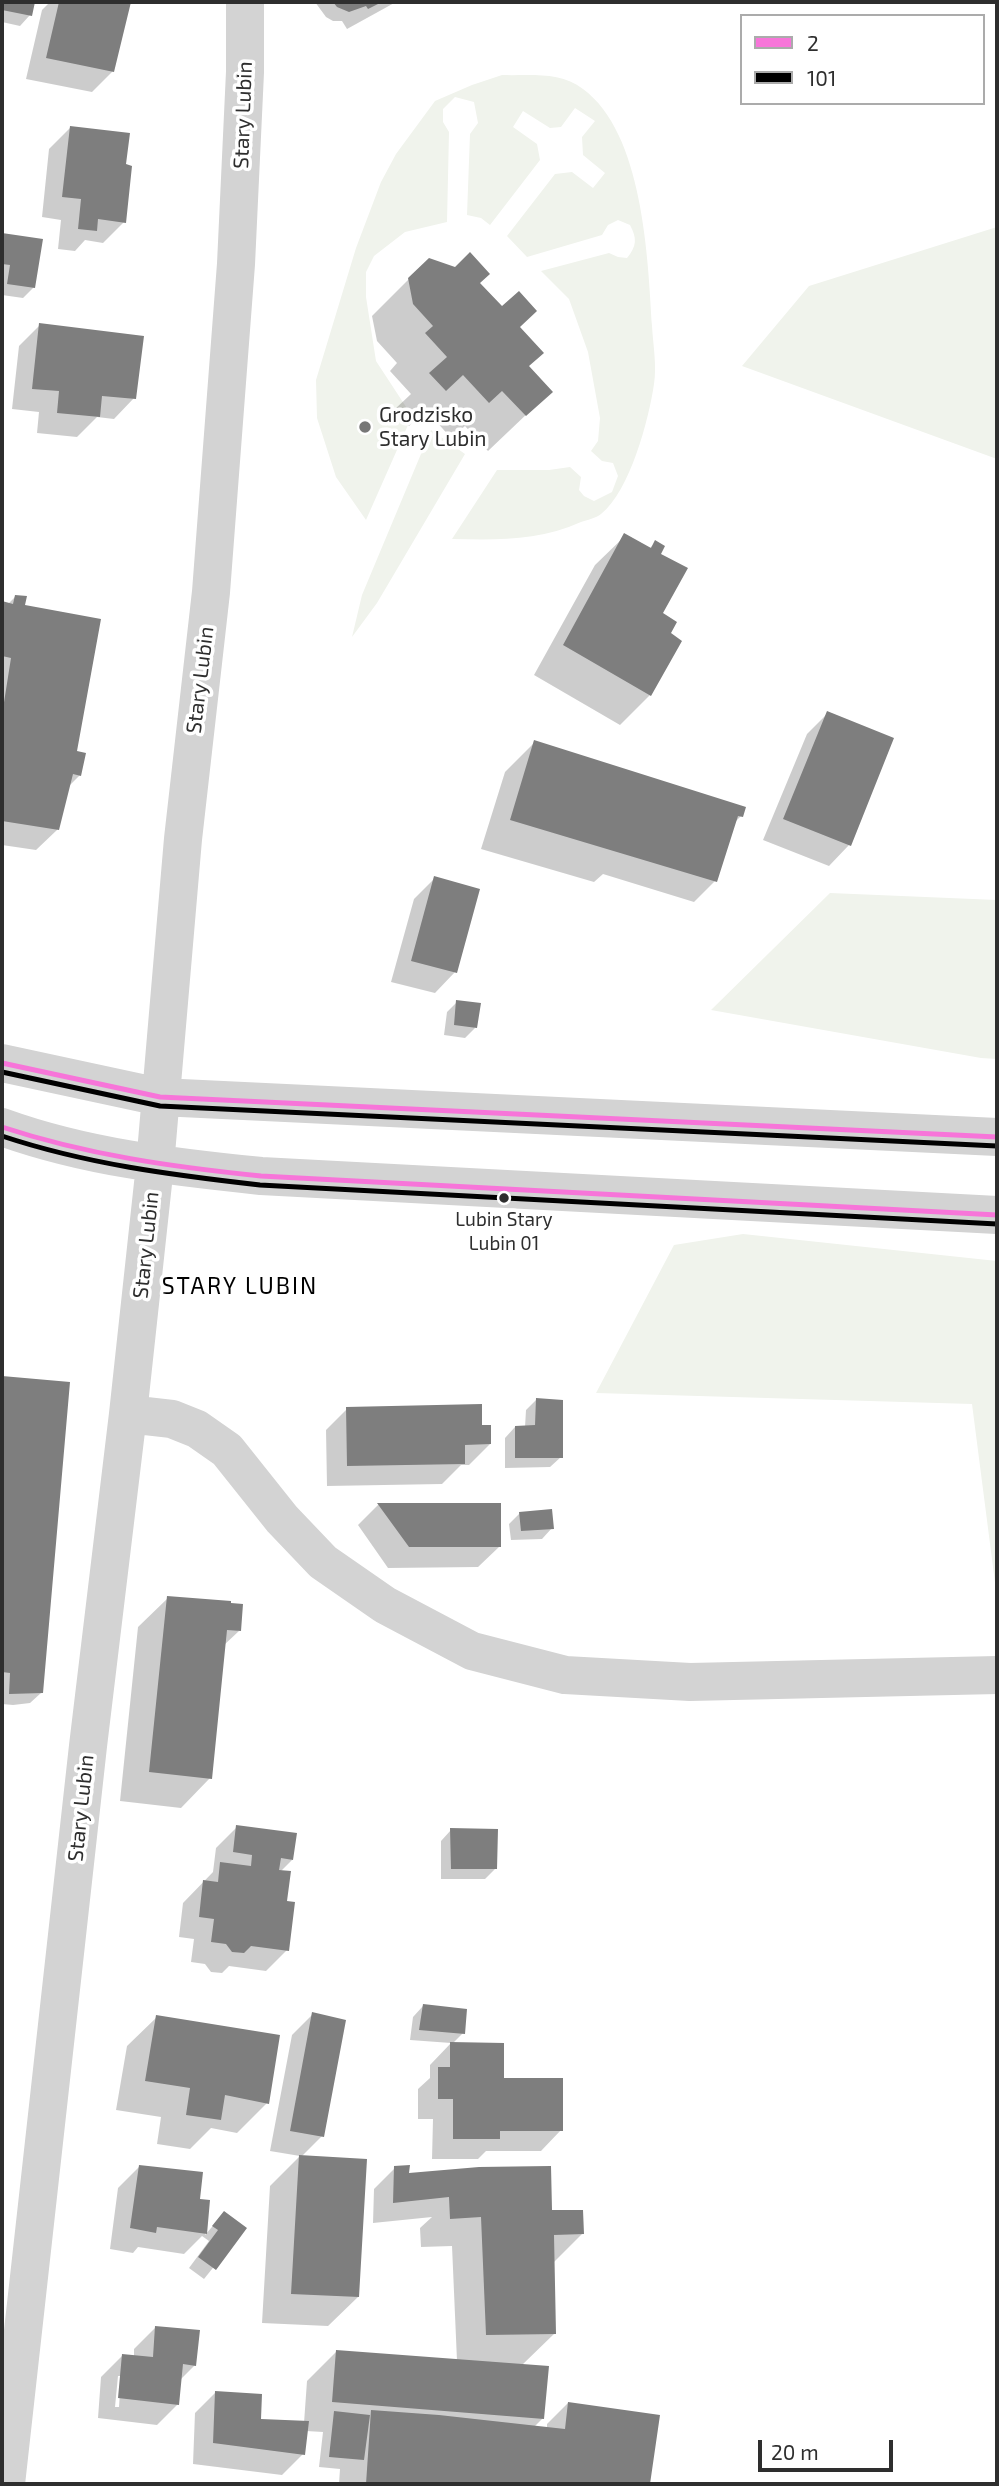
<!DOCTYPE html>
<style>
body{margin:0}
#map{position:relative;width:999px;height:2486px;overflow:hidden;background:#fff;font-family:"Exo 2",sans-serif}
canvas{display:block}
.frame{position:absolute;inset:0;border:4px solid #2e2e2e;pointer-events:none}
.legend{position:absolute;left:740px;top:14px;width:245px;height:91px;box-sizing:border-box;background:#fff;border:2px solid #ababab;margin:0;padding:9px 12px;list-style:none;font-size:21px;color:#2e2e2e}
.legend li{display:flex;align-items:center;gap:14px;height:35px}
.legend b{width:35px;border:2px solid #ababab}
.scale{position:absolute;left:758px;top:2440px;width:135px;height:32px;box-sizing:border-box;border:4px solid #2e2e2e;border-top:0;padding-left:9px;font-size:21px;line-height:24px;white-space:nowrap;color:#2e2e2e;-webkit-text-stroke:5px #fff;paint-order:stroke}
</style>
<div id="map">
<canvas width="999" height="2486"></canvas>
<div class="frame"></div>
<ul class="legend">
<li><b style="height:9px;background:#f775d9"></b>2</li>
<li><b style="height:9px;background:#000"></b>101</li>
</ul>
<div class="scale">20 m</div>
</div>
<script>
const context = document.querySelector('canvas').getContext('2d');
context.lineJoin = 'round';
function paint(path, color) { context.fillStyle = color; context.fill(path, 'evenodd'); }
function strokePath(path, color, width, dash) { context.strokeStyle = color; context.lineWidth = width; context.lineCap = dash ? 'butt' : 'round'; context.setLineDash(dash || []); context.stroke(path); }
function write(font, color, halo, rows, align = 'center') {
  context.font = font + ' "Exo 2",sans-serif'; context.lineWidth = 7; context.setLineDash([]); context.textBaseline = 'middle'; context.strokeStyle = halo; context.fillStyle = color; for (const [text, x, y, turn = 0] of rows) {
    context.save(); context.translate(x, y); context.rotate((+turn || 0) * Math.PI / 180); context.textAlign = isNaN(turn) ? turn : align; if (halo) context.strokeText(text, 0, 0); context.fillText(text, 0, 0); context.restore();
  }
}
paint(new Path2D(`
 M 502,75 C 530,76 560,71 583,89 C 643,133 648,257 652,326 C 653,344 657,366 654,384 C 649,419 630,491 601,514 C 596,518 587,520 581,522 C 539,541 497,540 452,539 L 497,470 L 549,470 L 570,467 L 581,477 L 579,490 L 584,496 L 594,501 L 612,492 L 618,476 L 613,463 L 602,461 L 591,451 L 598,441 L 600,418 L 588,352 L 569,299 L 541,271 L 609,253 L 618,257 L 627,258 C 637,246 637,238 630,225 L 618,220 L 608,225 L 602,235 L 527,257 L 507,236 L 555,174 L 572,172 L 593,188 L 605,173 L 583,155 L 582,137 L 595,121 L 575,108 L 561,127 L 550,128 L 523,111 L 513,127 L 537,144 L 540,160 L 490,225 L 481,218 L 467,215 L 470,134 L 478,123 L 474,102 L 455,97 L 443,109 L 443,122 L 449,132 L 447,222 L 405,232 L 374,256 L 366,272 L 366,297 L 376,361 L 412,416 L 366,520 L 336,477 L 317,418 L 316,380 L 356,248 L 381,182 L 396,154 L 435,101 L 472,85 Z
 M 997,227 L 997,459 L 742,366 L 809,286 Z
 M 431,430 L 465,454 L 377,603 L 352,637 L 362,595 Z
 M 830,893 L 997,900 L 997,1059 L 981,1058 L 711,1010 Z
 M 743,1234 L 997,1261 L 997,1598 L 972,1404 L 596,1393 L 674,1245 Z`), '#f0f3ec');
paint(new Path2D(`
 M 2,2 L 33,2 L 30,15 L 20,26 L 2,22 Z
 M 50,2 L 129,2 L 113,71 L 92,92 L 26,79 L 42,10 Z
 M 315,2 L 396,2 L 347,29 L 342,21 L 333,21 L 326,17 Z
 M 70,128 L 124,166 L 124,222 L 103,243 L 85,240 L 75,251 L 58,249 L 61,220 L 42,217 L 49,149 Z
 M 2,235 L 41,241 L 34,287 L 23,298 L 2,295 Z
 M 409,279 L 478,283 L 518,327 L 528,366 L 550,392 L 488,451 L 465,426 L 451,438 L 426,410 L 409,426 L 394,410 L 411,394 L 390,371 L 397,363 L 377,341 L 372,316 Z
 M 40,325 L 134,398 L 114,419 L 97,417 L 77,437 L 37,433 L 39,412 L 12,409 L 19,346 Z
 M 625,536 L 649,549 L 656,542 L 659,554 L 660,614 L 669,634 L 650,695 L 620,725 L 534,675 L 595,565 Z
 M 15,597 L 23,607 L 75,753 L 80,775 L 68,787 L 57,830 L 36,850 L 2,845 L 2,604 L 8,604 Z
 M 828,713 L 849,845 L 829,866 L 763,840 L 807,734 Z
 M 535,742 L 741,816 L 734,823 L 715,881 L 694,902 L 603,874 L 594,882 L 481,849 L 505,772 Z
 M 435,878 L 455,972 L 435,993 L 391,982 L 414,899 Z
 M 457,1002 L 475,1028 L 465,1038 L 444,1035 L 447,1012 Z
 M 2,1378 L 68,1383 L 41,1693 L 30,1703 L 13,1705 L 2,1704 Z
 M 536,1400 L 561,1457 L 550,1467 L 505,1468 L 505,1438 L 515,1427 L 525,1427 L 526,1410 Z
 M 347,1409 L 481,1427 L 490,1444 L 469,1465 L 461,1465 L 442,1484 L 327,1486 L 326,1430 Z
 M 378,1505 L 500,1505 L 499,1547 L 478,1567 L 388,1568 L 358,1525 Z
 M 520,1513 L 552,1528 L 542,1539 L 511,1540 L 509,1524 Z
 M 168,1598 L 239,1631 L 223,1646 L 210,1778 L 181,1808 L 120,1801 L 138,1627 Z
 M 237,1827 L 292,1860 L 280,1872 L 286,1902 L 287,1950 L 266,1971 L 229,1966 L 222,1973 L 211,1972 L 205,1964 L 191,1962 L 194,1939 L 179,1937 L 183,1903 L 213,1872 L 216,1848 Z
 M 451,1830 L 495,1869 L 485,1879 L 441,1879 L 441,1841 Z
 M 423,2006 L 463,2033 L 452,2044 L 502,2080 L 561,2130 L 541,2151 L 486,2151 L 478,2159 L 432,2159 L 433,2119 L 418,2119 L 418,2089 L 430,2078 L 430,2065 L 451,2043 L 410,2040 L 413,2017 Z
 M 313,2014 L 322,2136 L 301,2157 L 358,2297 L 328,2326 L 262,2323 L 270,2186 L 300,2156 L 270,2151 L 292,2035 Z
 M 157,2017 L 267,2103 L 237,2133 L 211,2128 L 190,2149 L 157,2144 L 161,2117 L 116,2110 L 127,2046 Z
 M 139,2167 L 198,2200 L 208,2202 L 205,2235 L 224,2213 L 244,2229 L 204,2279 L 189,2268 L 209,2241 L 202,2236 L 184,2254 L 138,2247 L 133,2253 L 110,2249 L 118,2188 Z
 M 395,2168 L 407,2175 L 551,2212 L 583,2233 L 552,2264 L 554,2334 L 522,2365 L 543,2418 L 533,2428 L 547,2429 L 547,2424 L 568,2403 L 653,2439 L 649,2484 L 339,2484 L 340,2469 L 319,2467 L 323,2432 L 306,2431 L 303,2454 L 282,2475 L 193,2464 L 195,2413 L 216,2392 L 259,2420 L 304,2423 L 307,2381 L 337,2351 L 457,2361 L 452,2246 L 421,2247 L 420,2228 L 432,2217 L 373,2223 L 374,2189 Z
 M 155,2328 L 195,2365 L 180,2380 L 178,2404 L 157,2425 L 98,2418 L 101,2377 L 122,2356 L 134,2357 L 134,2349 ZM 118,2376 L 121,2376 L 119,2407 L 115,2407 Z`), '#0003');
paint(new Path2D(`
 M 2,2 L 35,2 L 32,16 L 2,10 Z
 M 59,2 L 131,2 L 114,72 L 46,58 Z
 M 333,2 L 382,2 L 368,9 L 366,6 L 349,12 L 337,7 Z
 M 70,126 L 130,133 L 126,164 L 132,166 L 126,223 L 98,219 L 97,231 L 78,229 L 81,199 L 62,197 Z
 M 2,233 L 43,239 L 35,288 L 7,284 L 10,265 L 2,264 Z
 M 470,252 L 490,274 L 480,283 L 502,306 L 519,291 L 537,311 L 520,327 L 544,353 L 529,366 L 553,392 L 526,416 L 502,391 L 489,403 L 463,375 L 446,391 L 429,373 L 447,357 L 425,333 L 433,326 L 413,304 L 408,278 L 429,258 L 455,267 Z
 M 39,323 L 144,336 L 136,399 L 102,396 L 100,417 L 57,413 L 59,391 L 32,389 Z
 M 624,533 L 651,548 L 655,540 L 665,546 L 661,554 L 688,568 L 663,613 L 677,622 L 671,633 L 682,641 L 651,696 L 563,645 Z
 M 15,595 L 27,596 L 25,605 L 101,619 L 77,751 L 86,753 L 81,776 L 73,774 L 59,830 L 2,821 L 2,715 L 11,658 L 2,656 L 2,601 L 13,604 Z
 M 827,711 L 894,738 L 851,846 L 783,819 Z
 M 534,740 L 746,807 L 743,817 L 738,816 L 717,882 L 510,820 Z
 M 434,876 L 480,889 L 457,973 L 411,961 Z
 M 456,1000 L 481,1003 L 477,1028 L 454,1025 Z
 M 2,1376 L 70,1382 L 43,1693 L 9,1694 L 10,1673 L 2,1672 Z
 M 536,1398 L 563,1400 L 563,1458 L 515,1458 L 515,1426 L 535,1425 Z
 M 482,1404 L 482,1425 L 491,1425 L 491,1444 L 465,1445 L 465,1464 L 347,1466 L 346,1407 Z
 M 377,1503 L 501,1503 L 501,1547 L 409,1547 Z
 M 552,1509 L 554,1529 L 521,1531 L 519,1512 Z
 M 167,1596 L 231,1601 L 231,1603 L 243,1604 L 241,1631 L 227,1630 L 212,1779 L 149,1772 Z
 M 236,1825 L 297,1833 L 293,1860 L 281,1858 L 279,1870 L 291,1871 L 287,1901 L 295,1902 L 289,1951 L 251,1946 L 244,1953 L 232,1952 L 226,1944 L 211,1942 L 214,1919 L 199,1917 L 203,1880 L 218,1882 L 220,1862 L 251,1866 L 252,1855 L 233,1852 Z
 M 450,1828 L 498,1829 L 497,1869 L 451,1869 Z
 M 423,2004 L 467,2009 L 465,2034 L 419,2030 Z
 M 312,2012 L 346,2020 L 324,2137 L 290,2131 Z
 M 156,2015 L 280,2035 L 269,2104 L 225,2095 L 221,2120 L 186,2115 L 190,2088 L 145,2081 Z
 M 450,2042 L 504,2043 L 504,2078 L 563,2078 L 563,2131 L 500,2131 L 500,2139 L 453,2139 L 453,2099 L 438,2099 L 438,2067 L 450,2067 Z
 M 299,2155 L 367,2159 L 359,2297 L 291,2294 Z
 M 139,2165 L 203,2172 L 200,2199 L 210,2200 L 207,2234 L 157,2227 L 156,2233 L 130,2228 Z
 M 410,2165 L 409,2173 L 479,2167 L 551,2166 L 552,2210 L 583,2210 L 584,2234 L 554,2235 L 556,2334 L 486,2335 L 481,2217 L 450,2219 L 449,2197 L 393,2203 L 394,2166 Z
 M 224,2211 L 247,2228 L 216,2270 L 198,2257 L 218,2230 L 212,2226 Z
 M 155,2326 L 200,2330 L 196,2366 L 183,2364 L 179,2405 L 118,2398 L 122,2354 L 153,2357 Z
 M 336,2350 L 549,2366 L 544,2419 L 332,2402 Z
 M 215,2391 L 262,2394 L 261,2419 L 309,2421 L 305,2455 L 213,2443 Z
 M 568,2402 L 660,2415 L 650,2484 L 366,2484 L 371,2410 L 439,2415 L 565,2429 Z
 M 334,2411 L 370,2415 L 364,2460 L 329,2457 Z`), '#7e7e7e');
strokePath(new Path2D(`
 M 2,1063 L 160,1097 L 997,1137
 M 2,1127 C 85,1157 173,1167 261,1176 L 997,1215
 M 128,1414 L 172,1419 L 197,1429 L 227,1450 L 282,1519 L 323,1562 L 385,1605 L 472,1651 L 565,1675 L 690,1682 L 997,1675
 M 6,2484 L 88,1746 L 128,1414 L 155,1165 L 183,839 L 211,592 L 236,264 L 245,72 L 245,2`), '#d3d3d3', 38);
strokePath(new Path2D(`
 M 2,1063 L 160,1097 L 997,1137
 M 2,1127 C 87,1155 173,1167 261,1176 L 997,1215`), '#f775d9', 5);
strokePath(new Path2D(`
 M 2,1072 L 160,1106 L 997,1146
 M 2,1136 C 86,1164 172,1175 260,1185 L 997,1224`), '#000', 5);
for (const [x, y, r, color] of [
 [365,427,7,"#777"],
 [504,1198,6,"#2e2e2e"]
]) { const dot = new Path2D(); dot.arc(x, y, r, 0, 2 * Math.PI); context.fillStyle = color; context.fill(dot); strokePath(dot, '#fff', 2.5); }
write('19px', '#2e2e2e', '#fff', [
 ["Lubin Stary",504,1220],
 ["Lubin 01",504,1244]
]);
write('21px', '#2e2e2e', '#fff', [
 ["Stary Lubin",243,115,-88],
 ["Stary Lubin",200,680,-83],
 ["Stary Lubin",146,1245,-84],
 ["Stary Lubin",81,1808,-84]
]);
write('21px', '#2e2e2e', '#fff', [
 ["Grodzisko",379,415],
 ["Stary Lubin",379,439]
], 'left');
context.letterSpacing = '2px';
write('23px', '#000', '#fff', [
 ["STARY LUBIN",240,1286]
]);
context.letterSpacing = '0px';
</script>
